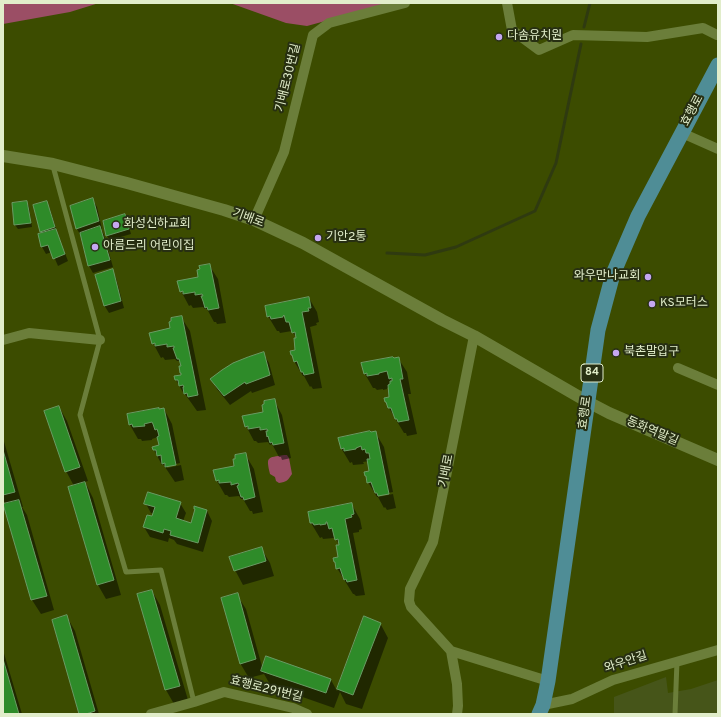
<!DOCTYPE html>
<meta charset="utf-8">
<style>
body{margin:0}
#map{position:relative;width:721px;height:717px;overflow:hidden;background:#3c4c00;font-family:Overpass,sans-serif}
canvas{display:block}
.frame{position:absolute;inset:0;border:4px solid #e1edca;pointer-events:none}
</style>
<div id="map">
<canvas width="721" height="717"></canvas>
<div class="frame"></div>
</div>
<script>
const context = document.querySelector('canvas').getContext('2d');
context.lineJoin = 'round';
function paint(path, color) { context.fillStyle = color; context.fill(path, 'evenodd'); }
function strokePath(path, color, width, dash) { context.strokeStyle = color; context.lineWidth = width; context.lineCap = dash ? 'butt' : 'round'; context.setLineDash(dash || []); context.stroke(path); }
function write(font, color, halo, rows, align = 'center') {
  context.font = font + ' Overpass,"Noto Sans KR",sans-serif'; context.lineWidth = 4; context.setLineDash([]); context.textBaseline = 'middle'; context.strokeStyle = halo; context.fillStyle = color; for (const [text, x, y, turn = 0] of rows) {
    context.save(); context.translate(x, y); context.rotate((+turn || 0) * Math.PI / 180); context.textAlign = isNaN(turn) ? turn : align; if (halo) context.strokeText(text, 0, 0); context.fillText(text, 0, 0); context.restore();
  }
}
paint(new Path2D(`
 M 666,677 L 668,693 L 691,689 L 718,680 L 718,714 L 614,714 L 614,697 Z`), '#465519');
paint(new Path2D(`
 M 3,3 L 99,3 L 70,12 L 3,24 Z
 M 230,3 L 391,3 L 307,26 L 286,23 Z
 M 284,455 L 287,455 L 289,458 L 292,474 C 288,480 287,482 279,483 L 276,481 L 275,477 L 270,474 C 266,456 267,458 284,455 Z`), '#9b4e65');
paint(new Path2D(`
 M 93,200 L 97,207 L 102,229 L 101,229 L 104,235 L 113,267 L 93,273 L 89,266 L 81,236 L 77,229 L 72,207 Z
 M 27,202 L 29,207 L 32,227 L 18,229 L 15,225 Z
 M 46,202 L 50,209 L 58,235 L 68,261 L 58,266 L 52,252 L 46,254 L 42,247 L 39,235 L 42,234 L 41,231 Z
 M 125,216 L 127,220 L 131,234 L 110,240 L 107,236 L 104,221 Z
 M 209,265 L 218,279 L 226,323 L 217,324 L 216,322 L 214,322 L 207,309 L 205,309 L 203,307 L 193,308 L 191,305 L 189,306 L 181,291 L 200,277 Z
 M 112,271 L 116,278 L 124,308 L 109,313 L 104,305 Z
 M 309,298 L 317,312 L 319,322 L 316,323 L 317,325 L 310,327 L 322,388 L 313,389 L 311,386 L 310,387 L 304,376 L 303,376 L 294,361 L 297,338 L 296,337 L 292,331 L 280,333 L 279,331 L 277,331 L 268,316 Z
 M 181,317 L 190,331 L 206,410 L 197,411 L 185,394 L 184,394 L 176,380 L 183,375 L 182,367 L 179,361 L 177,361 L 175,359 L 165,360 L 163,357 L 161,358 L 153,343 L 171,329 Z
 M 263,353 L 269,363 L 275,385 L 252,393 L 251,391 L 230,405 L 217,389 L 211,379 Z
 M 398,358 L 407,372 L 411,394 L 408,394 L 417,434 L 407,436 L 406,433 L 404,433 L 389,408 L 390,398 L 389,387 L 387,388 L 387,389 L 383,390 L 383,389 L 377,390 L 375,388 L 373,388 L 365,374 L 393,359 Z
 M 274,400 L 282,415 L 291,458 L 282,460 L 281,457 L 279,457 L 272,444 L 270,445 L 268,442 L 258,443 L 256,441 L 254,441 L 246,426 L 265,412 Z
 M 59,407 L 67,421 L 88,481 L 85,482 L 93,498 L 121,595 L 106,599 L 98,585 L 74,486 L 66,471 Z
 M 164,409 L 172,424 L 180,463 L 167,466 L 167,468 L 181,465 L 184,480 L 175,482 L 163,464 L 162,465 L 154,450 L 153,447 L 161,446 L 158,437 L 152,439 L 152,440 L 142,441 L 141,439 L 138,439 L 130,425 L 128,415 Z
 M 375,432 L 384,447 L 393,492 L 378,495 L 378,497 L 393,494 L 396,508 L 387,510 L 385,507 L 384,508 L 378,497 L 377,497 L 368,482 L 370,472 L 369,461 L 363,462 L 364,464 L 353,465 L 352,462 L 350,463 L 341,448 Z
 M 3,438 L 23,507 L 22,507 L 27,515 L 54,610 L 41,614 L 32,600 L 6,504 L 3,500 Z
 M 245,454 L 254,469 L 263,512 L 253,514 L 252,511 L 250,511 L 243,499 L 241,499 L 239,496 L 229,497 L 227,495 L 225,495 L 217,481 L 236,467 Z
 M 180,503 L 186,513 L 183,521 L 192,524 L 196,510 L 195,507 L 207,511 L 212,521 L 203,552 L 177,544 L 174,540 L 169,538 L 168,542 L 150,537 L 144,527 L 153,518 L 154,514 L 151,513 L 146,504 Z
 M 352,505 L 360,519 L 362,529 L 359,530 L 359,532 L 353,533 L 365,595 L 356,596 L 354,594 L 353,594 L 337,568 L 340,546 L 333,534 L 334,538 L 323,539 L 322,537 L 320,538 L 311,523 Z
 M 261,548 L 270,563 L 274,576 L 243,585 L 235,570 Z
 M 152,591 L 160,605 L 188,700 L 174,704 L 166,690 Z
 M 237,595 L 246,609 L 263,670 L 331,680 L 337,691 L 365,617 L 380,623 L 388,638 L 362,709 L 346,704 L 340,692 L 334,708 L 271,686 L 264,674 L 249,678 L 240,663 Z
 M 67,617 L 75,631 L 99,714 L 80,714 Z
 M 3,649 L 3,650 L 22,714 L 3,714 Z`), '#0007');
strokePath(new Path2D(`
 M 584,27 L 590,3
 M 387,253 L 425,255 L 456,247 L 535,211 L 556,163 L 581,44`), '#2f3a10', 3);
const building = new Path2D(`
 M 93,198 L 99,221 L 76,229 L 70,206 Z
 M 27,201 L 31,223 L 14,225 L 12,203 Z
 M 47,201 L 55,227 L 40,232 L 33,205 Z
 M 125,214 L 129,229 L 106,236 L 103,221 Z
 M 100,226 L 110,260 L 88,266 L 80,233 Z
 M 56,229 L 65,254 L 53,259 L 48,245 L 41,247 L 38,234 Z
 M 210,264 L 219,308 L 208,310 L 207,307 L 205,308 L 203,301 L 201,296 L 203,296 L 202,294 L 195,295 L 195,292 L 183,294 L 183,291 L 180,292 L 177,281 L 198,277 L 197,270 L 200,269 L 199,266 Z
 M 113,269 L 121,301 L 104,306 L 95,275 Z
 M 309,297 L 311,308 L 308,308 L 309,311 L 302,312 L 314,373 L 304,375 L 303,372 L 301,372 L 297,361 L 294,362 L 292,355 L 291,355 L 290,351 L 295,350 L 294,338 L 296,338 L 295,332 L 292,333 L 289,322 L 286,322 L 284,315 L 283,316 L 283,317 L 271,319 L 270,316 L 267,317 L 265,306 Z
 M 182,316 L 198,395 L 188,397 L 187,393 L 184,394 L 183,387 L 184,387 L 183,385 L 179,386 L 178,380 L 175,380 L 174,376 L 181,375 L 181,373 L 180,373 L 179,366 L 181,366 L 179,359 L 177,359 L 173,348 L 174,348 L 174,346 L 167,347 L 167,344 L 155,346 L 155,343 L 152,344 L 149,333 L 170,328 L 169,322 L 171,321 L 171,318 Z
 M 264,352 L 270,375 L 246,384 L 245,382 L 224,396 L 210,379 L 222,370 L 233,363 L 248,357 Z
 M 393,357 L 394,358 L 399,357 L 403,379 L 400,379 L 409,420 L 398,422 L 397,419 L 395,419 L 391,408 L 388,408 L 386,402 L 385,402 L 384,398 L 389,397 L 388,385 L 390,384 L 390,381 L 392,381 L 392,378 L 389,379 L 387,371 L 379,373 L 379,374 L 367,376 L 367,373 L 364,374 L 361,363 Z
 M 275,399 L 284,443 L 273,445 L 272,442 L 270,443 L 268,436 L 267,437 L 266,431 L 268,431 L 267,429 L 260,430 L 260,427 L 248,429 L 248,426 L 245,427 L 242,416 L 263,412 L 262,405 L 264,404 L 264,401 Z
 M 59,406 L 80,467 L 65,472 L 44,411 Z
 M 159,408 L 159,409 L 164,408 L 176,465 L 165,467 L 165,463 L 162,464 L 161,455 L 157,456 L 156,450 L 153,450 L 152,447 L 159,445 L 157,437 L 159,436 L 158,432 L 157,429 L 155,430 L 153,424 L 152,422 L 144,424 L 145,426 L 133,427 L 132,424 L 129,425 L 127,414 Z
 M 370,431 L 371,432 L 376,431 L 389,494 L 378,496 L 377,493 L 375,493 L 371,482 L 367,483 L 366,476 L 365,476 L 364,472 L 369,471 L 367,459 L 370,459 L 369,453 L 366,453 L 365,449 L 362,450 L 361,446 L 356,448 L 356,449 L 344,451 L 344,448 L 341,449 L 338,438 Z
 M 3,450 L 15,492 L 3,495 Z
 M 246,453 L 255,497 L 244,500 L 243,497 L 241,497 L 239,491 L 237,486 L 239,485 L 238,483 L 231,485 L 231,482 L 219,483 L 219,480 L 216,481 L 213,470 L 234,466 L 233,459 L 235,459 L 235,455 Z
 M 85,482 L 114,580 L 97,585 L 68,487 Z
 M 148,492 L 181,502 L 176,518 L 191,523 L 195,509 L 194,509 L 194,506 L 207,510 L 198,543 L 170,535 L 171,531 L 164,529 L 163,533 L 143,527 L 147,515 L 152,516 L 155,507 L 144,504 Z
 M 19,500 L 47,596 L 31,600 L 3,504 Z
 M 352,503 L 354,514 L 351,515 L 352,517 L 345,519 L 357,580 L 347,582 L 346,579 L 344,580 L 340,568 L 336,569 L 335,562 L 334,562 L 333,558 L 338,557 L 336,545 L 339,545 L 338,539 L 335,540 L 332,528 L 329,529 L 327,522 L 326,522 L 326,524 L 320,525 L 320,524 L 314,525 L 313,523 L 310,523 L 308,512 Z
 M 262,547 L 266,561 L 234,571 L 229,557 Z
 M 152,590 L 180,686 L 165,690 L 137,594 Z
 M 238,593 L 256,659 L 240,664 L 221,598 Z
 M 67,615 L 95,711 L 86,714 L 79,714 L 52,620 Z
 M 364,616 L 381,623 L 353,695 L 337,689 Z
 M 266,656 L 331,679 L 326,693 L 261,671 Z
 M 3,659 L 19,714 L 3,714 Z`);
paint(building, '#2e8b29');
strokePath(building, '#699b64', 1);
strokePath(new Path2D(`
 M 53,166 L 100,340 L 80,415 L 126,572 L 161,570 L 194,702
 M 675,714 L 677,661`), '#6b7e3a', 5);
strokePath(new Path2D(`
 M 507,3 L 512,30 L 539,50 L 573,35 L 647,37 L 703,28 L 717,35
 M 682,133 L 718,149
 M 254,220 L 284,152 L 313,35 L 329,23 L 405,3
 M 3,340 L 29,333 L 100,340
 M 678,368 L 718,385
 M 451,651 L 548,681
 M 543,705 L 572,699 L 613,680 L 718,650
 M 151,714 L 194,702 L 224,692 L 293,708 L 307,714
 M 457,714 L 458,706 L 457,684 L 451,651 L 411,607 L 409,601 L 410,589 L 433,542 L 474,336`), '#6b7e3a', 10);
strokePath(new Path2D(`
 M 3,156 L 53,164 L 127,183 L 224,210 L 254,220 L 303,243 L 442,320 L 474,336 L 588,402 L 609,413 L 718,460`), '#6b7e3a', 12);
strokePath(new Path2D(`
 M 539,714 L 543,705 L 548,681 L 598,330 L 613,274 L 638,216 L 718,65`), '#4f8d96', 15);
for (const [x, y, r, color] of [
 [499,37,4,"#c5a7f1"],
 [116,225,4,"#c5a7f1"],
 [318,238,4,"#c5a7f1"],
 [95,247,4,"#c5a7f1"],
 [648,277,4,"#c5a7f1"],
 [652,304,4,"#c5a7f1"],
 [616,353,4,"#c5a7f1"]
]) { const dot = new Path2D(); dot.arc(x, y, r, 0, 2 * Math.PI); context.fillStyle = color; context.fill(dot); strokePath(dot, '#272f12', 1.5); }
for (const [x, y, w] of [
 [592,373,22]
]) { const box = new Path2D(); box.roundRect(x - w / 2, y - 9, w, 18, 3); context.fillStyle = '#272f12'; context.fill(box); strokePath(box, '#e1edca', 1); }
write('bold 11px', '#e1edca', null, [
 ["84",592,373]
]);
write('12px', '#e1edca', '#272f12', [
 ["다솜유치원",507,37],
 ["화성신하교회",124,225],
 ["기안2통",326,238],
 ["아름드리 어린이집",103,247],
 ["와우만나교회",640,277,"right"],
 ["KS모터스",660,304],
 ["북촌말입구",624,353]
], 'left');
write('12px', '#e1edca', '#272f12', [
 ["기배로30번길",289,78,-76],
 ["효행로",693,111,-62],
 ["기배로",248,219,20],
 ["효행로",586,413,-82],
 ["동화역말길",652,432,23],
 ["기배로",447,471,-79],
 ["와우안길",626,663,-18],
 ["효행로291번길",266,690,14]
]);
</script>
